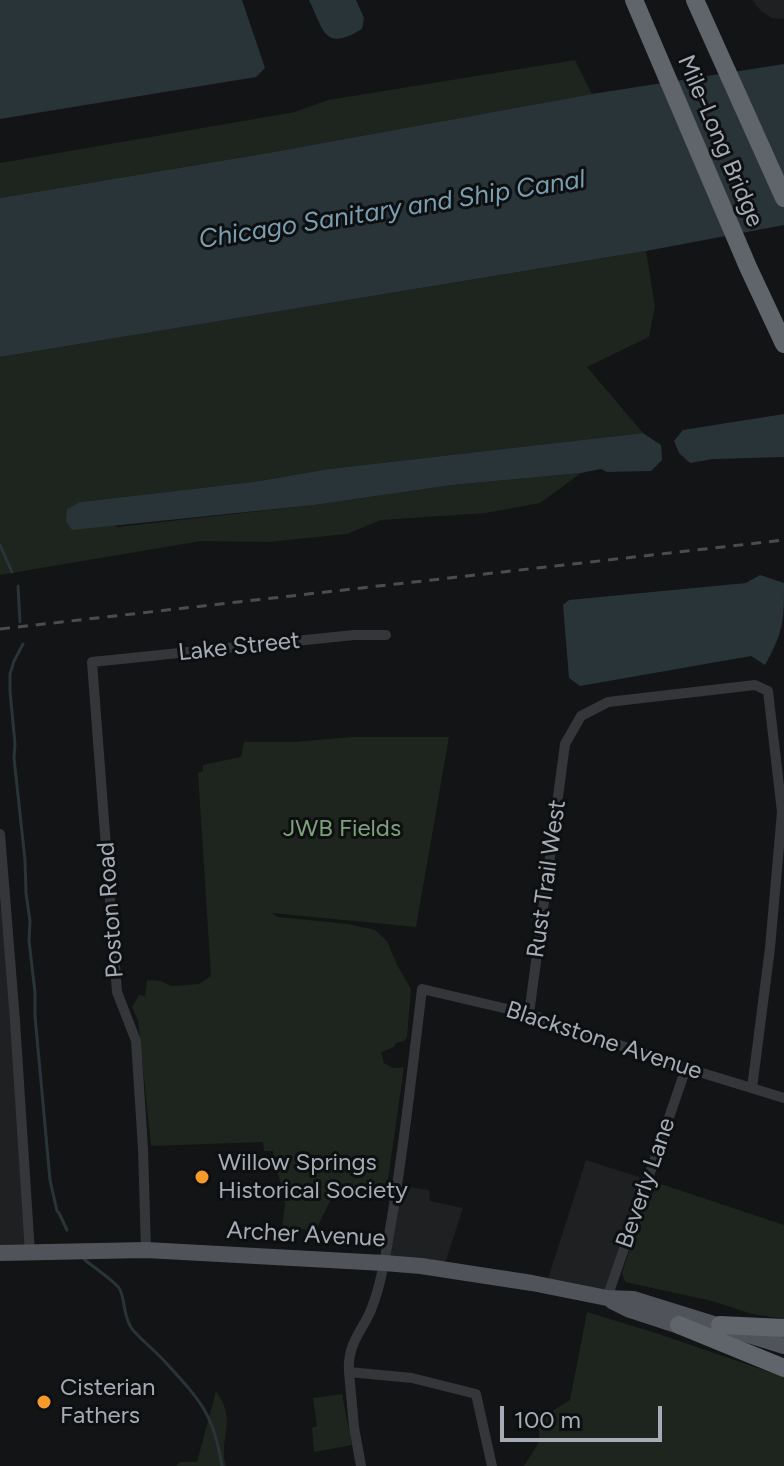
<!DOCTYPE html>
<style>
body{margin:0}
#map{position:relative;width:784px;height:1466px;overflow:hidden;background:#131415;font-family:Figtree,sans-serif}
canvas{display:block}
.scale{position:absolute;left:500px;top:1406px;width:162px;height:36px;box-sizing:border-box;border:4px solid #a5acb6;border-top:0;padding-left:10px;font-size:24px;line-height:28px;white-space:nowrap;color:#a5acb6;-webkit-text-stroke:6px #0e0f10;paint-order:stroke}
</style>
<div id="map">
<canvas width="784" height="1466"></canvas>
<div class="scale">100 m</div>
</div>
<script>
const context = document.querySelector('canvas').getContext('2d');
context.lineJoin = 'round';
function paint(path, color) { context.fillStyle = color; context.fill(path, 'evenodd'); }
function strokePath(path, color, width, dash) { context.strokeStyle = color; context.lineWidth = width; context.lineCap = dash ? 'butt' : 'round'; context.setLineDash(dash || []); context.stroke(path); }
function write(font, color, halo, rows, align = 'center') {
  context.font = font + ' Figtree,sans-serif'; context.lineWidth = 6; context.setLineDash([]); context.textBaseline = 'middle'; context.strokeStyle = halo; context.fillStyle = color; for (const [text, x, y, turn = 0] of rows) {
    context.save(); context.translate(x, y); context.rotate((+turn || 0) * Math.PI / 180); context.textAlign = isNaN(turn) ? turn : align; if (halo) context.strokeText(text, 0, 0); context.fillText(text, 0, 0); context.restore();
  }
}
paint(new Path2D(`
 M 752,0 L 784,0 L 784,19 L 772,18 L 761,11 Z
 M 0,898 L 21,1143 L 30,1250 L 0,1250 Z
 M 586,1160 L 645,1179 L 606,1295 L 547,1282 Z
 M 396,1185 L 429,1190 L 430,1201 L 463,1208 L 444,1266 L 385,1260 Z`), '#1f2022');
paint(new Path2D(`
 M 575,60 L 592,94 L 268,153 L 0,198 L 0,163 L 295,112 L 328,100 Z
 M 646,251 L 655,306 L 649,337 L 587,367 L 643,433 L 329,469 L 253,482 L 80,502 L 117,527 L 314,505 L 452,485 L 581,473 L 540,503 L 486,513 L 381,520 L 347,534 L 268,542 L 201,541 L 0,575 L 0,357 Z
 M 352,737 L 449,737 L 416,927 L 272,913 L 278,917 L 348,924 L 375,930 L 387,941 L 397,965 L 411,989 L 407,1037 L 404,1041 L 396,1043 L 394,1047 L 381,1052 L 384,1063 L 393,1068 L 404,1067 L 387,1187 L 349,1187 L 331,1199 L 316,1230 L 282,1228 L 285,1204 L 273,1151 L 264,1151 L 263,1142 L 151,1146 L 138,1020 L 132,1007 L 139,995 L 145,996 L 147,980 L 160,981 L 172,986 L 199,984 L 211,976 L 198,773 L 203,771 L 203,765 L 241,757 L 244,742 L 294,742 Z
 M 652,1181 L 784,1225 L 784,1319 L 752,1314 L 712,1301 L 625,1282 L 622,1273 Z
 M 587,1312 L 659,1334 L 784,1377 L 784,1466 L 524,1466 L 539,1442 L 539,1419 L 570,1400 Z
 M 216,1391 C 238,1421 218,1438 226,1466 L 176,1466 L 180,1462 L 197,1462 Z
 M 342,1394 L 352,1445 L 314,1452 L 312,1428 L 317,1426 L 313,1398 Z`), '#1d251e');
paint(new Path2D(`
 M 0,0 L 242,0 L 265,68 L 256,77 L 0,119 Z
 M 309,0 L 356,0 L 364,18 L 362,29 C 324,52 324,31 309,0 Z
 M 784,64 L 784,225 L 646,251 L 0,357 L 0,198 L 268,153 L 592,94 Z
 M 784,414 L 784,457 L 713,459 L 690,463 L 679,453 L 674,441 L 683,430 Z
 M 643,433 L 661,445 L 662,460 L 651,471 L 607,472 L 601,469 L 581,473 L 452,485 L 314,505 L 72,530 L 66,521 L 67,509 L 80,502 L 253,482 L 329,469 Z
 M 760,575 L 784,583 C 784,621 784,631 765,665 L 751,656 L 580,686 L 569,678 L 563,605 L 569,600 L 746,583 Z`), '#293439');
strokePath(new Path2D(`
 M 0,545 L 12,572
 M 18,586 L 20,622
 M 23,644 L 14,661 L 10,674 L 10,691 L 15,744 L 14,758 L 25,860 L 26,893 L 30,921 L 29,941 L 35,992 L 35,1016 L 50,1180 L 57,1211 L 59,1213 L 67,1230
 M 85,1260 C 92,1266 114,1281 119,1288 C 126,1299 122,1315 132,1329 C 143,1342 156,1351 167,1364 C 201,1401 214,1415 222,1466`), '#293439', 3);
strokePath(new Path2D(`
 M 0,834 L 15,1021 L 30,1253
 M 529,1014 L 565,744 L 581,716 L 608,702 L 755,685 L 768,691 L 782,812 L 770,948 L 752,1088
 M 146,1250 L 143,1148 L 136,1041 L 117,992 L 92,662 L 354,635 L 386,635
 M 607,1298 L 686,1068
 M 349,1372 C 347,1344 361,1333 371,1310 C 377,1295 381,1279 384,1263 C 401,1173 411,1080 422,989 L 529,1014 L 686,1068 L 784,1098
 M 361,1466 L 354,1427 L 349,1372 L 412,1378 L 476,1394 L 492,1466`), '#34363a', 10);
strokePath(new Path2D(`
 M 0,1253 L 146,1250 L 384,1263 L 421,1266 L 532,1283 L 607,1298 L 633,1299 L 784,1346
 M 612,1301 L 630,1310 L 691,1330`), '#505359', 16);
strokePath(new Path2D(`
 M 634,0 L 748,267 L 784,344
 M 695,0 L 784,198
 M 679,1325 L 784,1368
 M 720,1325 L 784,1328`), '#60646b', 18);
strokePath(new Path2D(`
 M 0,629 L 784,540`), '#494c51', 3, [10, 8]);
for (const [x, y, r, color] of [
 [202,1177,8,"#f79a2a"],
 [44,1402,8,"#f79a2a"]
]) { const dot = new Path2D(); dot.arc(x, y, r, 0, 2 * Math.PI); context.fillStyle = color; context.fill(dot); strokePath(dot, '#0e0f10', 3); }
write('24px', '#a5acb6', '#0e0f10', [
 ["Mile-Long Bridge",720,141,67],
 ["Lake Street",239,647,-6],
 ["Rust Trail West",547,879,-82],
 ["Poston Road",111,910,-94],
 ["Blackstone Avenue",604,1041,18],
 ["Beverly Lane",646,1183,-71],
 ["Archer Avenue",306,1235,3]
]);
write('24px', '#7da27b', '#0e0f10', [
 ["JWB Fields",342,829]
]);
write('24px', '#a5acb6', '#0e0f10', [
 ["Willow Springs",218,1163],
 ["Historical Society",218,1191],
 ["Cisterian",60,1388],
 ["Fathers",60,1416]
], 'left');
write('italic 26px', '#7a9fb2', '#0e0f10', [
 ["Chicago Sanitary and Ship Canal",392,210,-9]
]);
</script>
